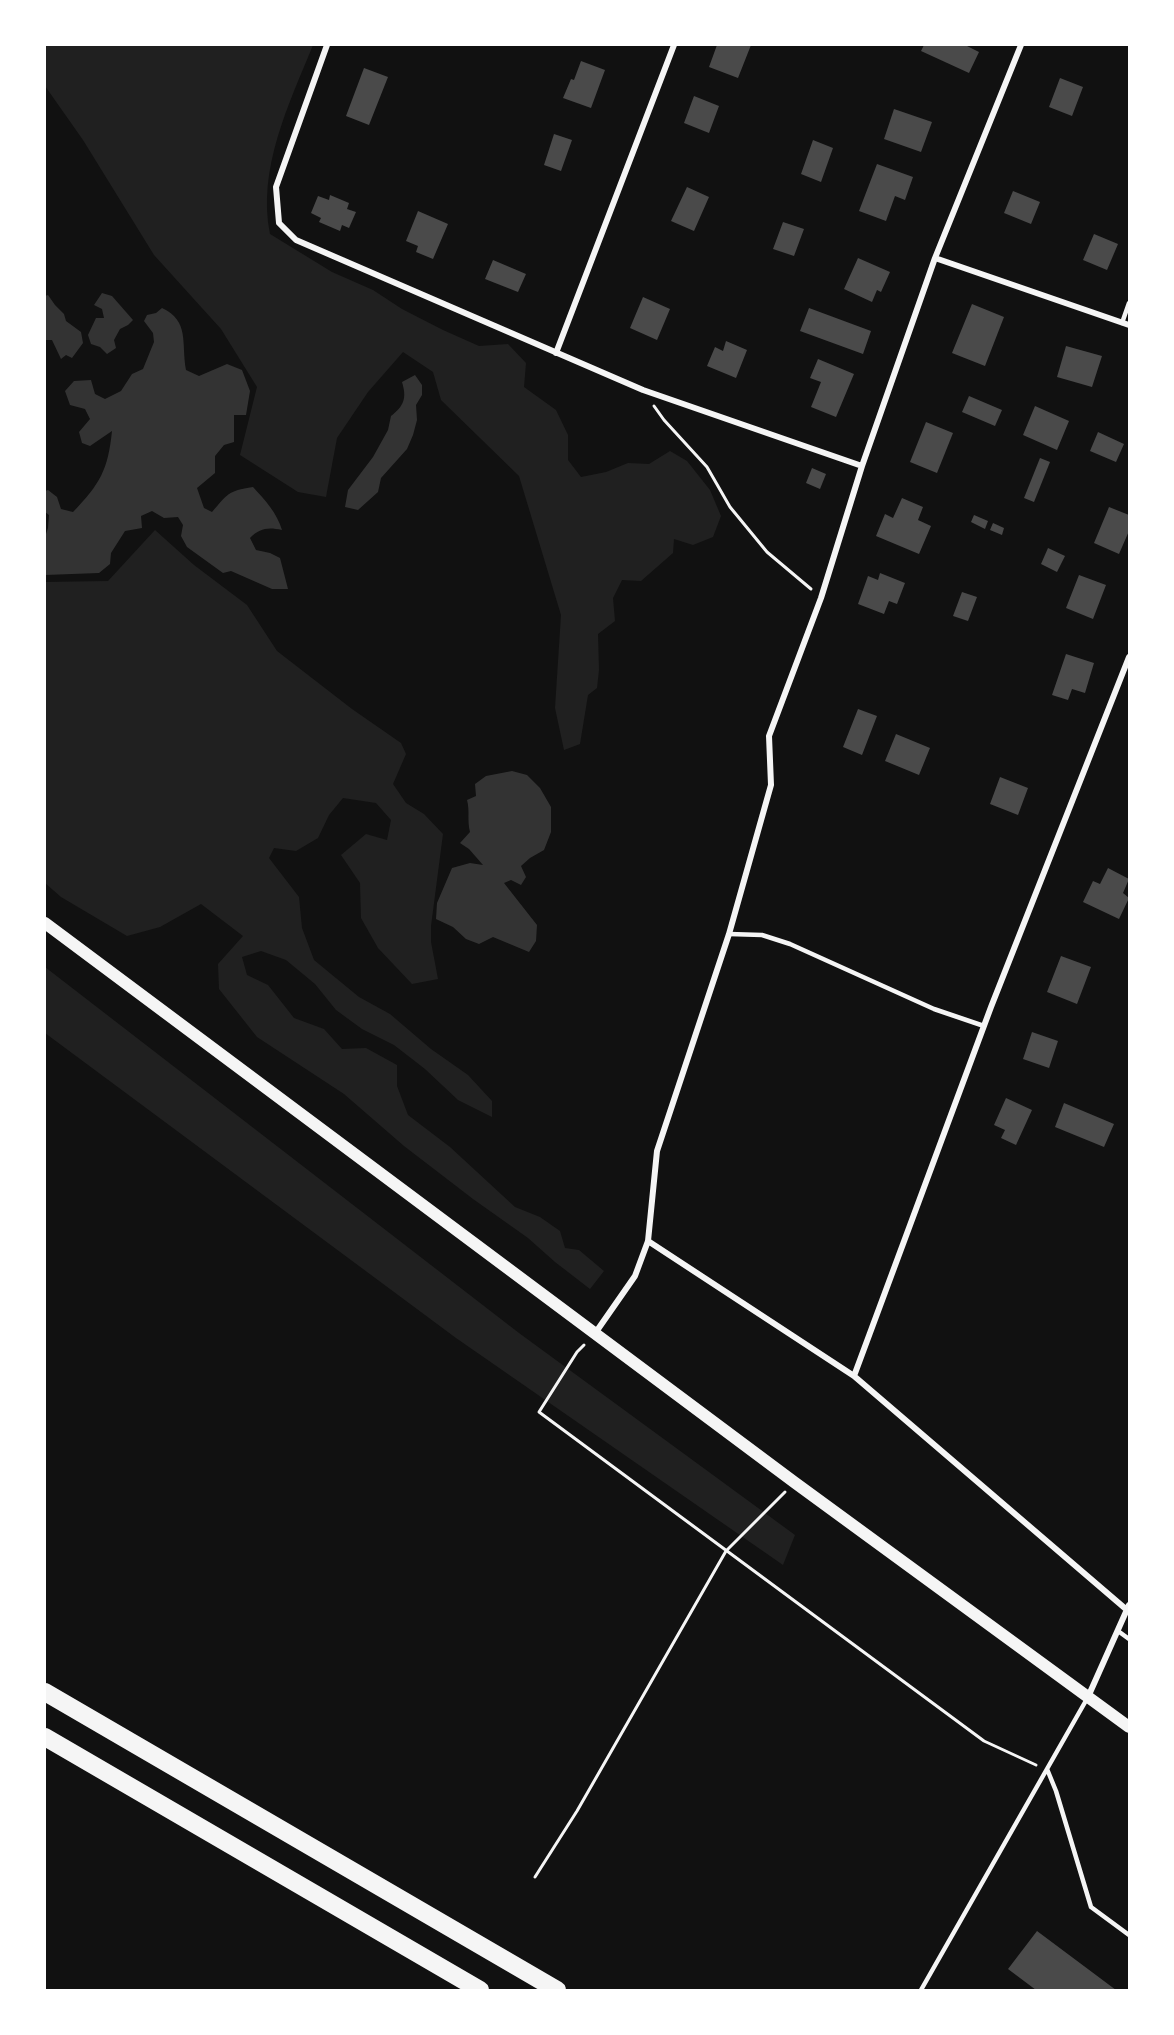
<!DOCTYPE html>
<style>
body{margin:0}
#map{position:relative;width:1174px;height:2035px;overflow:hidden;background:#111;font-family:"Fira Sans",sans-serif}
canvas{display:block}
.frame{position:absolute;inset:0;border:46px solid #fff;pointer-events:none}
</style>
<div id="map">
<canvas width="1174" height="2035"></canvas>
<div class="frame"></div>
</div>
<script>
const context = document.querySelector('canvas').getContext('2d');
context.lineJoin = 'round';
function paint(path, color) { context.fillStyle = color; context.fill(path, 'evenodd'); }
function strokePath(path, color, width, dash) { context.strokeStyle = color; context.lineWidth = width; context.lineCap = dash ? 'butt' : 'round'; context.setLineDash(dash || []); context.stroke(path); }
paint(new Path2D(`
 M 45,45 L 313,45 C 289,104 257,169 270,234 L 332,272 L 373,290 L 402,309 L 443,330 L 479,346 L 508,344 L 526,363 L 524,387 L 556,410 L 568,435 L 568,460 L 581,477 L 606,472 L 628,463 L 649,464 L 670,451 L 687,461 L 710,490 L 721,516 L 713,537 L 693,545 L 674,539 L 673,553 L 641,581 L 622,580 L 613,598 L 615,621 L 598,634 L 599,670 L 597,688 L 588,695 L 580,744 L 564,750 L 555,708 L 561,615 L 519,476 L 441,400 L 433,372 L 403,352 L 368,392 L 337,438 L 326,497 L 298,492 L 240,455 L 257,387 L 221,329 L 154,255 L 83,140 L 45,86 Z
 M 155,530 L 194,565 L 247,605 L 277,651 L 352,709 L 401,743 L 406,754 L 393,784 L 406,803 L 424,814 L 443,834 L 431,926 L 431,942 L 438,979 L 412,984 L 378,948 L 361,918 L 360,883 L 341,855 L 366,834 L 387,840 L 391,820 L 376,803 L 343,798 L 329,815 L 318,838 L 296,851 L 274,848 L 269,858 L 299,897 L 302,928 L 314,960 L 359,997 L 390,1014 L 431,1049 L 468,1075 L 492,1101 L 492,1117 L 458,1100 L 425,1069 L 394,1045 L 362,1029 L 336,1010 L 315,984 L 286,960 L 261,951 L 242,957 L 247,975 L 268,985 L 294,1018 L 324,1029 L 342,1049 L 366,1048 L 397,1065 L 397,1086 L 408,1115 L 450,1147 L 515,1207 L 540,1217 L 560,1231 L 565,1248 L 579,1250 L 604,1271 L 590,1289 L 555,1262 L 528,1238 L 473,1199 L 404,1146 L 344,1094 L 257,1037 L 219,989 L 218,964 L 243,936 L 201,904 L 160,927 L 127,936 L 61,897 L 45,883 L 45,582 L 108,581 Z
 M 45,967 L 519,1333 L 795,1535 L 783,1565 L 456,1338 L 45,1033 Z`), '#202020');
paint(new Path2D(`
 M 102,293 L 112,296 L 133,320 L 128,325 L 120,329 L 114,340 L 116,348 L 107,354 L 100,347 L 91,344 L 88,335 L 96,318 L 104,318 L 102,309 L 94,305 Z
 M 48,295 L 55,305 L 64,314 L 66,321 L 81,332 L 83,343 L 72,358 L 66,355 L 61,359 L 52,340 L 45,340 L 45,296 Z
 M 162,308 C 190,321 181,343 186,370 L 199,376 L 227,364 L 242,370 L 250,391 L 246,415 L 234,415 L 234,442 L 224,445 L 215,456 L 215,473 L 197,488 L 204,508 L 212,512 C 228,494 227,491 253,487 C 265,500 277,513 282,530 C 268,527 260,528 250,538 L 256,550 L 270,553 L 280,558 L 288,589 L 272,589 L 231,571 L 223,573 L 187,547 L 181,536 L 183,525 L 178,517 L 164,518 L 152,511 L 141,516 L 142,528 L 125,531 L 111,553 L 110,564 L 99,573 L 45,575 L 45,537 L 48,528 L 49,515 L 45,512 L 45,491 L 48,490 L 57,497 L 61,509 L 73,512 C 100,484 108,470 112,431 L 90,446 L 82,443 L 79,432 L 90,419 L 85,409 L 70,405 L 65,391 L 74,381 L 91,380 L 95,394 L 105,399 L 121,391 L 132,374 L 143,369 L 154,342 L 153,333 L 144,321 L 147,315 L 156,313 Z
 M 415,375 L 422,385 L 422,395 L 416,405 L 417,420 L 413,435 L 407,449 L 381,478 L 378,492 L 358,510 L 345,507 L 348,490 L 373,457 L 388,430 L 391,416 C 404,406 407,398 402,382 Z
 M 512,771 L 527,775 L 540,788 L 551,807 L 551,832 L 544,850 L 530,858 L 521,866 L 526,877 L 521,885 L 511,880 L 504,883 L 537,925 L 536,941 L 529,952 L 493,937 L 479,944 L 466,939 L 453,927 L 436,919 L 437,903 L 452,868 L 470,863 L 483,865 L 469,849 L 460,843 L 470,832 C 467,820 470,811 467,800 L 476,796 L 475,784 L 486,776 Z`), '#333');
paint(new Path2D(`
 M 717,45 L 751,45 L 738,78 L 709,67 Z
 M 924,45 L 967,45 L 967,46 L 979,52 L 969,73 L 921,51 Z
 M 581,61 L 605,70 L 591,108 L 563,98 L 571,79 L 574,80 Z
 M 364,68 L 388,77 L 369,125 L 346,116 Z
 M 1060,78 L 1083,87 L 1072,116 L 1049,107 Z
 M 694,96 L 719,106 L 709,133 L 684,123 Z
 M 894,109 L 932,122 L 921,152 L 884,139 Z
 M 554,134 L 572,140 L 561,171 L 544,165 Z
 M 813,140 L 833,148 L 821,182 L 801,174 Z
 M 877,164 L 913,177 L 905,200 L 895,196 L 886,221 L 859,211 Z
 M 687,187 L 709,197 L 694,231 L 671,221 Z
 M 1013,191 L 1040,202 L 1031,224 L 1004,213 Z
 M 330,195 L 349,203 L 347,209 L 356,212 L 349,228 L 342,225 L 340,231 L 319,222 L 321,218 L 311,213 L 318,196 L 329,200 Z
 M 418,211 L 448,224 L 433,259 L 416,252 L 418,246 L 406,241 Z
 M 783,222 L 804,229 L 794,256 L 773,249 Z
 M 1094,234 L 1118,244 L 1107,270 L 1083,260 Z
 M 858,258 L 890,272 L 881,292 L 877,290 L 872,302 L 844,289 Z
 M 493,260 L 526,274 L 518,292 L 485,279 Z
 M 643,297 L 670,309 L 657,340 L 630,328 Z
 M 972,304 L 1004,317 L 985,366 L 952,353 Z
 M 809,308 L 871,331 L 863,354 L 800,331 Z
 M 726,341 L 747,350 L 736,378 L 707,366 L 715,347 L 723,351 Z
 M 1066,346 L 1102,356 L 1092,387 L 1057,377 Z
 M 818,359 L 854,374 L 836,417 L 811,407 L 821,382 L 810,378 Z
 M 969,396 L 1002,410 L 995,426 L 962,412 Z
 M 1035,406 L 1069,421 L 1057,450 L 1023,435 Z
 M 926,422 L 953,433 L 937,473 L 910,462 Z
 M 1098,432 L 1124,444 L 1116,462 L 1090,451 Z
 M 1040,458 L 1050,462 L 1034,502 L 1024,498 Z
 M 812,468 L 826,474 L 820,489 L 806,483 Z
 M 902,498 L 923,507 L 918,520 L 931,526 L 919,554 L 876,536 L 885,514 L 893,518 Z
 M 1109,507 L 1129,515 L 1129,531 L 1119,554 L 1094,543 Z
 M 974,515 L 988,521 L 985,529 L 971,522 Z
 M 993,523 L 1004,528 L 1002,535 L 990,530 Z
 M 1048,548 L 1065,556 L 1057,572 L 1041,564 Z
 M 880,573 L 905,583 L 897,604 L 889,601 L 884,614 L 858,604 L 868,576 L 878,580 Z
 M 1079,575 L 1106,585 L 1093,619 L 1066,608 Z
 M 962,592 L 977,597 L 968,621 L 953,616 Z
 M 1066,654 L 1094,663 L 1085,693 L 1072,689 L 1068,700 L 1052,695 Z
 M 858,709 L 877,716 L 862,755 L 843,747 Z
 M 896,734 L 930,748 L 919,775 L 885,761 Z
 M 1000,777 L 1028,788 L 1018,815 L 990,804 Z
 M 1108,868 L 1129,879 L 1123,893 L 1129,898 L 1119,919 L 1083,902 L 1093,881 L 1100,884 Z
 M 1061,956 L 1091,967 L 1077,1004 L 1047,992 Z
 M 1032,1032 L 1058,1041 L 1049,1068 L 1023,1059 Z
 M 1006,1098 L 1032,1110 L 1016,1145 L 1001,1138 L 1005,1130 L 994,1125 Z
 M 1064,1103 L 1114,1124 L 1104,1147 L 1055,1127 Z
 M 1037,1931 L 1116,1990 L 1036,1990 L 1008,1969 Z`), '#4a4a4a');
strokePath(new Path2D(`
 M 654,406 L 664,420 L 707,467 L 730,507 L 767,552 L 811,589
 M 584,1345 L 577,1352 L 539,1412 L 984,1741 L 1036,1765
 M 535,1877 L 577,1811 L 726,1551 L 785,1492`), '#f5f5f5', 3);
strokePath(new Path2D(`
 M 1122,323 L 1129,303
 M 729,934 L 762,935 L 790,944 L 934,1009 L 984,1026
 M 1118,1631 L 1129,1639
 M 1047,1769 L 1056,1791 L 1091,1907 L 1129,1935
 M 921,1990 L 1088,1697`), '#f5f5f5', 4.5);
strokePath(new Path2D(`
 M 327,45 L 276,187 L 279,223 L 296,240 L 643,390 L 862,466
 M 935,258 L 1129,325
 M 556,353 L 674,45
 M 648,1241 L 854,1376 L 1127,1610
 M 596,1332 L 635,1276 L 648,1241 L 657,1151 L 729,934 L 771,785 L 769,736 L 821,598 L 862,466 L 935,258 L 1021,45
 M 854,1376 L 991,1007 L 1129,657
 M 1088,1697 L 1129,1605`), '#f5f5f5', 6);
strokePath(new Path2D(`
 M 45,923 L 794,1482 L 1129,1727`), '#f5f5f5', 12);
strokePath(new Path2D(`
 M 45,1692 L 557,1990
 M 45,1737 L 480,1990`), '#f5f5f5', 18);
</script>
